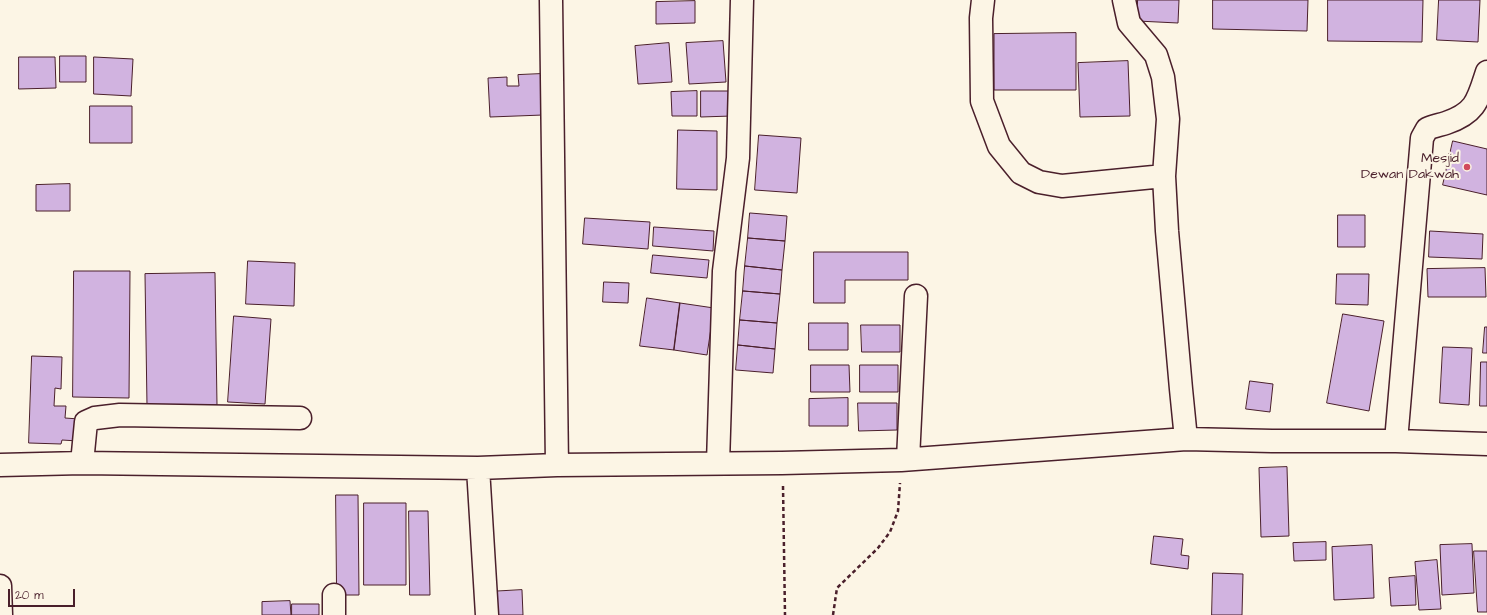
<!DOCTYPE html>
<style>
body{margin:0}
#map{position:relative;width:1487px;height:615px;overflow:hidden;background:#fcf5e5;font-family:"Architects Daughter",sans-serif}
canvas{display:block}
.scale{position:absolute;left:8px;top:589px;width:67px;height:18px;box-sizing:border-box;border:2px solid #4a1f2b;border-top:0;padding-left:5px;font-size:12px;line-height:14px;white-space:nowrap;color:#4a1f2b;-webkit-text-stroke:3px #fcf5e5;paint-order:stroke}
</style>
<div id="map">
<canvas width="1487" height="615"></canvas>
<div class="scale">20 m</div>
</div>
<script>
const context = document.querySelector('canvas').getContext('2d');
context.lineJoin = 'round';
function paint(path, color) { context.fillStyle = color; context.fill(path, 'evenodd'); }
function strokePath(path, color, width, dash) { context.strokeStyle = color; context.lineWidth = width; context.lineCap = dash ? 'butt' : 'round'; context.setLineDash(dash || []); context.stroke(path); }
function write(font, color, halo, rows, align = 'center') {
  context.font = font + ' "Architects Daughter",sans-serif'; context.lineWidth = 4; context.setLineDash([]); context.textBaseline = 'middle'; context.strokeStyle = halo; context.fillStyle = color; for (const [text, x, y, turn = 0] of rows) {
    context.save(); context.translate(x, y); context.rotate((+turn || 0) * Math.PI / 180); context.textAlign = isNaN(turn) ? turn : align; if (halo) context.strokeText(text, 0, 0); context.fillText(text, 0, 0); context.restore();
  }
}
const building = new Path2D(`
 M 1138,0 L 1179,0 L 1178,23 L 1137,21 Z
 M 1213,0 L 1308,0 L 1307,31 L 1213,29 Z
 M 1328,0 L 1423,0 L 1422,42 L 1328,41 Z
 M 1439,0 L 1480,0 L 1478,42 L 1437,40 Z
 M 695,1 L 695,23 L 656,24 L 656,2 Z
 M 1076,33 L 1076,90 L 994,90 L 994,34 Z
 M 723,41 L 726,82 L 689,84 L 686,43 Z
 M 669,43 L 672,82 L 638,84 L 635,46 Z
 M 60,56 L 86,56 L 86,82 L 60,82 Z
 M 19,57 L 55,57 L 56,88 L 19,89 Z
 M 94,57 L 133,59 L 131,96 L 94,94 Z
 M 1128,61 L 1130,116 L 1080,117 L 1078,63 Z
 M 541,74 L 543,115 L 490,117 L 488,78 L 507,77 L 507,86 L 519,86 L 518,75 Z
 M 697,91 L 697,116 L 672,116 L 671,92 Z
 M 701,91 L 732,91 L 732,116 L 701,117 Z
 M 90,106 L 132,106 L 132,143 L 90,143 Z
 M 678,130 L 717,131 L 717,190 L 677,189 Z
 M 759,135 L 801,138 L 797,193 L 755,190 Z
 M 1453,141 L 1487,149 L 1487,195 L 1443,185 Z
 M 70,184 L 70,211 L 36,211 L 36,185 Z
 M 750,213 L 787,216 L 785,241 L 748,238 Z
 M 1338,215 L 1365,215 L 1365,247 L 1338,247 Z
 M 585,218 L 650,222 L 648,249 L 583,244 Z
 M 654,227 L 714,231 L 713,251 L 653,246 Z
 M 1430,231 L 1483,234 L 1482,259 L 1429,257 Z
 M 748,238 L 785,241 L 782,270 L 745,266 Z
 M 814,252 L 908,252 L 908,280 L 845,280 L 845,303 L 814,303 Z
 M 653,255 L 709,260 L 707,278 L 651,273 Z
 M 248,261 L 295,263 L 294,306 L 246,304 Z
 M 745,266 L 782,270 L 780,294 L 743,291 Z
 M 1485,268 L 1486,297 L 1428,297 L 1427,269 Z
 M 74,271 L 130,271 L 129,398 L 73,397 Z
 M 215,273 L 217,405 L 147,406 L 145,274 Z
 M 1337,274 L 1369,274 L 1368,305 L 1336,304 Z
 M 604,282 L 629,283 L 628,303 L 603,302 Z
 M 743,291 L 780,294 L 777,323 L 740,320 Z
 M 647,298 L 680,303 L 674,350 L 640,346 Z
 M 680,303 L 714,308 L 707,355 L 674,350 Z
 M 1343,314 L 1384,321 L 1369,411 L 1327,403 Z
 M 234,316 L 271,319 L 265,404 L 228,402 Z
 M 740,320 L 777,323 L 775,349 L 738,345 Z
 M 809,323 L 848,323 L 848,350 L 809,350 Z
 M 861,325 L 900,325 L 900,352 L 862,352 Z
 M 1485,327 L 1487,327 L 1487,353 L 1483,353 Z
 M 738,345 L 775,349 L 773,373 L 736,370 Z
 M 1443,347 L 1472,348 L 1469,405 L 1440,403 Z
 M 32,356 L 62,357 L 61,389 L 55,388 L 54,406 L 66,406 L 65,418 L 79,419 L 78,441 L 62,440 L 61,444 L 29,443 Z
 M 1481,362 L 1487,362 L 1487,406 L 1480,406 Z
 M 811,365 L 849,365 L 850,392 L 811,392 Z
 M 860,365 L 898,365 L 898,392 L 860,392 Z
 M 1250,381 L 1273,384 L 1270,412 L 1246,409 Z
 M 848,398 L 848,426 L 809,426 L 809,399 Z
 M 858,403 L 897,403 L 897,430 L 859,431 Z
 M 1287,467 L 1289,536 L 1261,537 L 1259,468 Z
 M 336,495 L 358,495 L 359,595 L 337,595 Z
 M 364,503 L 406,503 L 406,585 L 364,585 Z
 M 409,511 L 428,511 L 430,595 L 410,595 Z
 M 1154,536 L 1183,539 L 1181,555 L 1189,556 L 1188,569 L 1151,564 Z
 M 1326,542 L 1326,560 L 1294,561 L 1293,543 Z
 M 1472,544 L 1474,593 L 1442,595 L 1440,545 Z
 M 1372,545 L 1374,598 L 1334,600 L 1332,547 Z
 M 1474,551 L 1487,551 L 1487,612 L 1478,612 Z
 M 1437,560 L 1441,609 L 1419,610 L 1415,562 Z
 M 1213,573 L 1243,574 L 1242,615 L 1212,615 Z
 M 1415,576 L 1416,605 L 1391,606 L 1389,578 Z
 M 522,590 L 523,615 L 488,615 L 487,592 Z
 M 290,601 L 291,615 L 262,615 L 262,602 Z
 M 292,604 L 319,604 L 319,615 L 292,615 Z`);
paint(building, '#d1b3e0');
strokePath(building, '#4a1f2b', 1);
const minor = new Path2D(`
 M 551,0 L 557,465
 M 983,0 L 981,18 L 982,101 L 999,146 L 1021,173 L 1039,182 L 1062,186 L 1164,176
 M 1124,0 L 1129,23 L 1156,55 L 1163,77 L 1168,119 L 1164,176 L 1167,231 L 1181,389 L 1186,439
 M 1396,441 L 1422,138 L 1427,129 C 1433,126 1440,125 1446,123 C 1476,113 1478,100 1487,72
 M 908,459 L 916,296
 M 82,463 L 86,422 L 95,418 L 120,415 L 300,418
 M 718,463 L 724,271 L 738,158 L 742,0
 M 0,465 L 82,463 L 478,468 L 557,465 L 782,463 L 901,460 L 1186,439 L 1272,441 L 1396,441 L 1487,444
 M 478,468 L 487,615
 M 0,586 L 1,615
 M 334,595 L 334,615`);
strokePath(minor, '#4a1f2b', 25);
strokePath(new Path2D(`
 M 783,486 L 785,615
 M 833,615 L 837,588 L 878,548 L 890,532 L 898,511 L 900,483`), '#4a1f2b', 2.5, [4, 3]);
strokePath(minor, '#fcf5e5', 22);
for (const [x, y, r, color] of [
 [1467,167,4,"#d1495b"]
]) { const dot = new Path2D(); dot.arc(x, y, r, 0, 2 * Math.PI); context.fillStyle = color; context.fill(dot); strokePath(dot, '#fcf5e5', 1.5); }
write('14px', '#4a1f2b', '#fcf5e5', [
 ["Mesjid",1459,159],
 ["Dewan Dakwah",1459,175]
], 'right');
</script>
